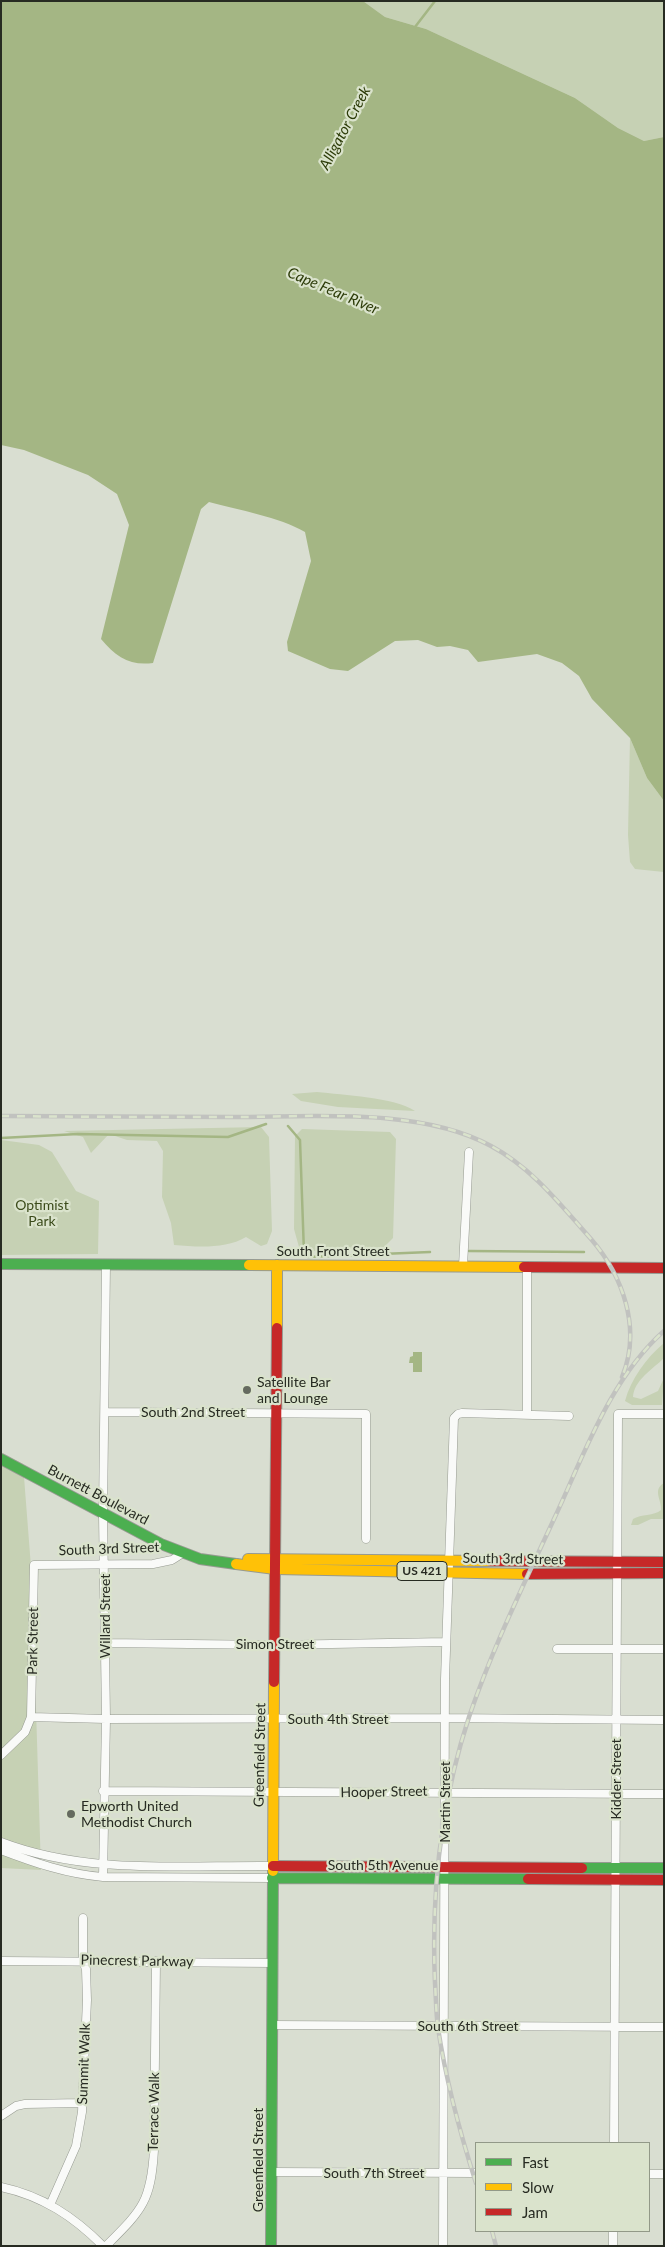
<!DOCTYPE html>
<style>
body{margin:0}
#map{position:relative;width:665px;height:2247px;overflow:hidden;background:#d9ded1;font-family:Lato,sans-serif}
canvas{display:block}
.frame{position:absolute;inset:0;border:2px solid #272b22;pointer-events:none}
.legend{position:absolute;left:475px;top:2142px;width:175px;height:90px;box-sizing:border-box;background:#dae3cc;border:1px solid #929988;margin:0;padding:6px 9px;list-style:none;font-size:15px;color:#272b22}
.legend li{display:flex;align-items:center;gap:10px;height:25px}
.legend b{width:25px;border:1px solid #929988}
</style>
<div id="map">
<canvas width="665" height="2247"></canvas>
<div class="frame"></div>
<ul class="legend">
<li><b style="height:6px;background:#4caf50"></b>Fast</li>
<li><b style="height:6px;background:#ffc107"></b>Slow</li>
<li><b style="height:6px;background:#c62828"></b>Jam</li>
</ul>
</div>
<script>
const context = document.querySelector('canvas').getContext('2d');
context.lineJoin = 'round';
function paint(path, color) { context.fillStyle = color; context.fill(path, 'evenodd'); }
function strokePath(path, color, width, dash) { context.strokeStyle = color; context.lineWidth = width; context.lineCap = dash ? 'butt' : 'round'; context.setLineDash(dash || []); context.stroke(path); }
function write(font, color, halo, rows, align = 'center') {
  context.font = font + ' Lato,sans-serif'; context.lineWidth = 4.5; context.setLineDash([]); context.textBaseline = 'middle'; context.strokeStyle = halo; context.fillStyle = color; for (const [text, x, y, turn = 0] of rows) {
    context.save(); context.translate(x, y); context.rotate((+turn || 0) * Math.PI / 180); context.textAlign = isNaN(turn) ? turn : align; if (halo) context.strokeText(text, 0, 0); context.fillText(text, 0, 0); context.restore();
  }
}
paint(new Path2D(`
 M 363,1 L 664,1 L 664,137 L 644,141 L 618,128 L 575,98 L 426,29 L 385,17 Z
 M 630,738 L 647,778 L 664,801 L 664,872 L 635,869 L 630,862 L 628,835 Z
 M 317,1092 C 343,1095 394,1097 415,1111 L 338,1107 L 301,1101 L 292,1094 Z
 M 261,1127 L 269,1137 L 272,1231 L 267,1244 L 261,1246 L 246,1237 C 226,1249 198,1247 174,1245 L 171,1223 L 162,1197 L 163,1151 L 157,1141 L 127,1140 L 109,1134 L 91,1153 L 83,1137 L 64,1131 Z
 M 302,1129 L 390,1132 L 396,1139 L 393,1238 L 384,1247 L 311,1251 L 299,1247 L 294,1229 L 295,1136 Z
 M 1,1140 L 39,1145 L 52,1152 L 76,1191 L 99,1201 L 98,1254 L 1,1255 Z
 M 664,1343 L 664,1358 C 653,1369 634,1380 633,1397 L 641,1399 L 658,1391 L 664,1378 L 662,1405 L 632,1405 L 625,1401 C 631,1379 646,1358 664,1343 Z
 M 1,1452 L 23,1464 L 32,1580 L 41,1870 L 1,1868 Z
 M 664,1483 L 664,1519 L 651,1519 L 638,1525 L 631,1525 L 633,1519 C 641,1514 654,1516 661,1510 C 662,1500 652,1490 664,1483 Z`), '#c6d1b4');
paint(new Path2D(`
 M 1,1 L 363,1 L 385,17 L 426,29 L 575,98 L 618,128 L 644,141 L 664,137 L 664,801 L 647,778 L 630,738 L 592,699 L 579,676 L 562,663 L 537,654 L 478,662 L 468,650 L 450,646 L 437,647 L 418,640 L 395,641 L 348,671 L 330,669 L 288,651 L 287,642 L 311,561 L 305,532 C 279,517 239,510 209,502 L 201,509 L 153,663 C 130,666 116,657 101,639 L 129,525 L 117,494 L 88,475 L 24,450 L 1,445 Z
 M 413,1352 L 422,1352 L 422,1372 L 413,1372 L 413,1363 L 409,1363 L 410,1357 L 413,1356 Z`), '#a4b684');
strokePath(new Path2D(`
 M 415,27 L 435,1
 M 288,1126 L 300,1140 L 304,1253 L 308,1257 L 430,1252
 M 1,1138 L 78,1134 L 228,1137 L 266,1124
 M 469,1251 L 584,1252`), '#a4b684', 2.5);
const street = new Path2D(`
 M 463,1266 L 469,1152
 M 105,1412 L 366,1414 L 366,1539
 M 527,1413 L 527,1266
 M 105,1643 L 274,1645 L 446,1642
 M 557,1649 L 664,1649
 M 31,1717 L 106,1719 L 445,1718 L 664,1720
 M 1,1755 L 25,1732 L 31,1717 L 34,1565 L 153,1564 L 172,1560 L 183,1553
 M 103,1791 L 664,1794
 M 1,1842 C 87,1875 182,1865 273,1866
 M 1,1850 C 35,1863 67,1874 103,1877 L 272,1878
 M 103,1877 L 106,1719 L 103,1514 L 106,1264
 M 1,1961 L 273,1963
 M 272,2025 L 664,2027
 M 1,2116 L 16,2106 L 25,2104 L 82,2103
 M 614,2143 L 618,1414 L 664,1414
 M 272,2172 L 476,2173
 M 649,2174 L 664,2174
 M 1,2187 C 43,2196 74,2217 103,2246
 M 50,2205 L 76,2146 L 82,2112 L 87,2000 L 86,1969 L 83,1961 L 83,1918
 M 106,2246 C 142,2210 151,2202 154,2150 L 156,1961
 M 443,2246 L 445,1679 L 454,1418 L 458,1414 L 462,1413 L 569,1416
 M 613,2246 L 613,2231`);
const fast = new Path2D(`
 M 1,1264 L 249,1265
 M 1,1459 L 161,1544 L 200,1559 L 236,1564
 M 582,1868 L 664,1868
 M 272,1878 L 528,1879
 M 271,2246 L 273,1871`);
const slow = new Path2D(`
 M 249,1265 L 524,1267
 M 277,1328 L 277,1265
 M 248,1559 L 490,1561
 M 236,1564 L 275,1569 L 527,1574
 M 273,1871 L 274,1682`);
const jam = new Path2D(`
 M 524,1267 L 664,1268
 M 490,1561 L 664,1562
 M 527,1574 L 664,1573
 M 274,1682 L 277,1328
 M 273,1866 L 582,1868
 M 528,1879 L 664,1880`);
strokePath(street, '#969a91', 9);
strokePath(fast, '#969a91', 12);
strokePath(slow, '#969a91', 12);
strokePath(jam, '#969a91', 12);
strokePath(street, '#f9faf8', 8);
strokePath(fast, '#4caf50', 10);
strokePath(slow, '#ffc107', 10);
strokePath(jam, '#c62828', 10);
const rail = new Path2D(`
 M 1,1116 C 78,1117 155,1117 233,1117 C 312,1117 420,1107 491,1146 C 532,1168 560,1204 591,1239 C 623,1276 642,1329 622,1377
 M 476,2183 C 460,2133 446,2081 438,2028 C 436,2013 436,1998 435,1983 C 431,1893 441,1802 469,1717 C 492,1649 524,1584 554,1519 C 584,1455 610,1379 664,1331
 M 492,2231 L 496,2246`);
strokePath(rail, '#c1c2bf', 4.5);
strokePath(rail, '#dae3cc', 2.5, [8]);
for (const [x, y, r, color] of [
 [247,1390,5,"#656a5f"],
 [71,1814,5,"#656a5f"]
]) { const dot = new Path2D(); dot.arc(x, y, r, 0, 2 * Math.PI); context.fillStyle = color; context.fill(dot); strokePath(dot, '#dae3cc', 2); }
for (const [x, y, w] of [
 [422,1571,50]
]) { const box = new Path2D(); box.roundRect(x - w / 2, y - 9.5, w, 19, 4); context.fillStyle = '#dae3cc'; context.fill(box); strokePath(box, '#272b22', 1); }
write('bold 12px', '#272b22', null, [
 ["US 421",422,1571]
]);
write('14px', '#3b4b1a', '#dae3cc', [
 ["Optimist",42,1205],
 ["Park",42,1221]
]);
write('14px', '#272b22', '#dae3cc', [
 ["South Front Street",333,1251],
 ["South 2nd Street",193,1412],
 ["Burnett Boulevard",98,1495,28],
 ["South 3rd Street",109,1549,-2],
 ["South 3rd Street",513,1559,1],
 ["Willard Street",105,1616,-90],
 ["Park Street",33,1641,-89],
 ["Simon Street",275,1644],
 ["South 4th Street",338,1719],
 ["Greenfield Street",260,1755,-89],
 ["Kidder Street",616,1779,-90],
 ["Hooper Street",384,1792,-1],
 ["Martin Street",445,1802,-90],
 ["South 5th Avenue",383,1865],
 ["Pinecrest Parkway",137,1961,1],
 ["South 6th Street",468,2026],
 ["Summit Walk",84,2064,-88],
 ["Terrace Walk",154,2112,-89],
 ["Greenfield Street",258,2160,-90],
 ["South 7th Street",374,2173]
]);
write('14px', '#272b22', '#dae3cc', [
 ["Satellite Bar",257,1382],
 ["and Lounge",257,1398],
 ["Epworth United",81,1806],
 ["Methodist Church",81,1822]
], 'left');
write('italic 15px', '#2c3b08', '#dae3cc', [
 ["Alligator Creek",345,128,-62],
 ["Cape Fear River",333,291,23]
]);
</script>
